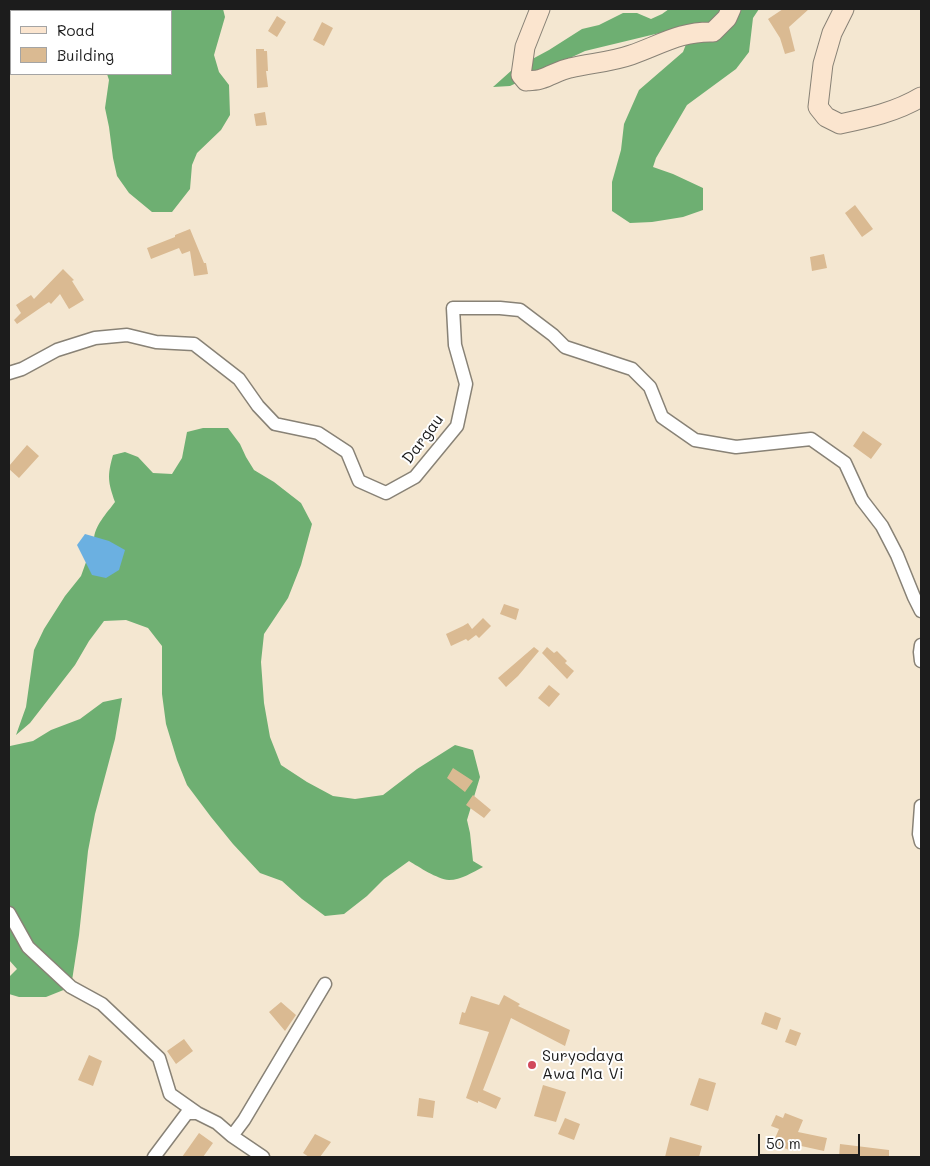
<!DOCTYPE html>
<style>
body{margin:0}
#map{position:relative;width:930px;height:1166px;overflow:hidden;background:#f4e7d1;font-family:Mali,sans-serif}
canvas{display:block}
.frame{position:absolute;inset:0;border:10px solid #1c1c1c;pointer-events:none}
.legend{position:absolute;left:10px;top:10px;width:162px;height:65px;box-sizing:border-box;background:#fff;border:1px solid #a4a4a4;margin:0;padding:6px 9px;list-style:none;font-size:15px;color:#1c1c1c}
.legend li{display:flex;align-items:center;gap:10px;height:25px}
.legend b{width:25px;border:1px solid #a4a4a4}
.scale{position:absolute;left:758px;top:1134px;width:102px;height:22px;box-sizing:border-box;border:2px solid #1c1c1c;border-top:0;padding-left:6px;font-size:15px;line-height:18px;white-space:nowrap;color:#1c1c1c;-webkit-text-stroke:4px #fff;paint-order:stroke}
</style>
<div id="map">
<canvas width="930" height="1166"></canvas>
<div class="frame"></div>
<ul class="legend">
<li><b style="height:6px;background:#fbe5cf"></b>Road</li>
<li><b style="height:14px;background:#daba92"></b>Building</li>
</ul>
<div class="scale">50 m</div>
</div>
<script>
const context = document.querySelector('canvas').getContext('2d');
context.lineJoin = 'round';
function paint(path, color) { context.fillStyle = color; context.fill(path, 'evenodd'); }
function strokePath(path, color, width, dash) { context.strokeStyle = color; context.lineWidth = width; context.lineCap = dash ? 'butt' : 'round'; context.setLineDash(dash || []); context.stroke(path); }
function write(font, color, halo, rows, align = 'center') {
  context.font = font + ' Mali,sans-serif'; context.lineWidth = 4; context.setLineDash([]); context.textBaseline = 'middle'; context.strokeStyle = halo; context.fillStyle = color; for (const [text, x, y, turn = 0] of rows) {
    context.save(); context.translate(x, y); context.rotate((+turn || 0) * Math.PI / 180); context.textAlign = isNaN(turn) ? turn : align; if (halo) context.strokeText(text, 0, 0); context.fillText(text, 0, 0); context.restore();
  }
}
paint(new Path2D(`
 M 143,9 L 223,9 L 225,17 L 214,55 L 219,72 L 229,85 L 230,115 L 221,130 L 197,153 L 192,165 L 190,189 L 172,212 L 152,212 L 129,193 L 117,176 L 113,158 L 109,127 L 105,108 L 109,80 L 107,74 L 171,74 L 171,11 L 141,11 Z
 M 669,9 L 759,9 L 753,18 L 749,52 L 736,69 L 687,105 L 656,158 L 653,167 L 673,174 L 703,188 L 703,210 L 683,217 L 652,222 L 630,223 L 612,211 L 612,182 L 621,150 L 624,124 L 639,90 L 683,52 L 690,34 L 672,30 L 585,51 L 510,86 L 493,87 L 512,70 L 549,50 L 582,29 L 599,25 L 623,13 L 637,13 L 651,19 L 662,14 Z
 M 203,428 L 228,428 L 240,444 L 246,457 L 254,470 L 274,482 L 301,503 L 312,524 L 301,565 L 288,598 L 264,634 L 261,662 L 264,703 L 270,737 L 281,765 L 307,782 L 333,796 L 355,799 L 383,795 L 417,769 L 455,745 L 473,750 L 480,777 L 467,820 L 470,833 L 473,861 L 483,867 C 473,872 461,880 449,880 C 437,879 419,867 409,861 L 384,879 L 367,896 L 344,914 L 325,916 L 302,899 L 282,881 L 260,873 L 233,844 L 211,817 L 187,785 L 177,760 L 166,724 L 162,694 L 162,646 L 148,628 L 126,620 L 104,621 L 89,641 L 75,665 L 30,723 L 16,735 L 26,707 L 34,650 L 44,629 L 65,596 L 81,576 L 94,540 C 94,526 107,513 115,502 C 108,482 107,476 113,455 L 125,452 L 138,457 L 153,473 L 172,474 L 182,458 L 187,432 Z
 M 122,698 L 115,739 L 95,814 L 88,851 L 79,935 L 71,987 L 46,997 L 19,997 L 9,994 L 9,977 L 17,969 L 9,960 L 9,745 L 10,746 L 33,741 L 51,730 L 80,719 L 103,702 Z`), '#6eaf72');
paint(new Path2D(`
 M 85,534 L 109,541 L 125,550 L 119,570 L 106,578 L 92,575 L 77,545 Z`), '#6bb0e1');
paint(new Path2D(`
 M 783,9 L 809,9 L 789,27 L 795,51 L 785,54 L 780,38 L 768,19 Z
 M 277,16 L 286,22 L 277,37 L 268,31 Z
 M 322,22 L 333,28 L 324,46 L 313,40 Z
 M 256,49 L 264,49 L 264,51 L 267,51 L 268,71 L 266,71 L 268,87 L 257,88 Z
 M 265,112 L 267,125 L 256,126 L 254,114 Z
 M 855,205 L 873,229 L 862,237 L 845,213 Z
 M 190,229 L 204,263 L 206,263 L 208,274 L 194,276 L 190,251 L 182,254 L 179,248 L 151,259 L 147,248 L 175,237 L 175,235 Z
 M 824,254 L 827,268 L 812,271 L 810,257 Z
 M 63,269 L 74,280 L 72,281 L 84,300 L 69,309 L 60,294 L 51,304 L 49,302 L 17,324 L 14,320 L 21,313 L 16,305 L 31,295 L 34,299 Z
 M 863,431 L 882,444 L 871,459 L 853,446 Z
 M 27,445 L 39,456 L 19,478 L 9,469 L 9,466 Z
 M 504,604 L 519,609 L 516,620 L 500,614 Z
 M 483,618 L 491,626 L 479,638 L 476,635 L 468,641 L 466,639 L 451,646 L 446,634 L 463,626 L 468,623 L 472,629 Z
 M 534,647 L 539,651 L 518,676 L 506,687 L 498,678 Z
 M 547,647 L 554,653 L 557,651 L 567,661 L 565,663 L 574,671 L 567,679 L 542,653 Z
 M 549,685 L 560,694 L 549,707 L 538,698 Z
 M 453,768 L 473,781 L 465,792 L 447,778 Z
 M 473,795 L 491,810 L 484,818 L 466,805 Z
 M 504,995 L 520,1004 L 518,1006 L 570,1030 L 565,1046 L 511,1018 L 483,1090 L 501,1098 L 496,1109 L 478,1101 L 478,1103 L 466,1098 L 489,1032 L 459,1024 L 462,1012 L 465,1013 L 471,996 L 499,1005 Z
 M 281,1002 L 296,1015 L 285,1031 L 269,1012 Z
 M 765,1012 L 781,1018 L 777,1030 L 761,1024 Z
 M 790,1029 L 801,1033 L 796,1046 L 785,1042 Z
 M 184,1039 L 193,1051 L 176,1064 L 167,1051 Z
 M 89,1055 L 102,1061 L 93,1086 L 78,1080 Z
 M 699,1078 L 716,1083 L 708,1111 L 690,1105 Z
 M 543,1085 L 566,1092 L 556,1122 L 534,1116 Z
 M 419,1098 L 435,1101 L 433,1118 L 417,1116 Z
 M 785,1113 L 803,1120 L 798,1132 L 827,1138 L 824,1151 L 792,1144 L 789,1150 L 773,1143 L 779,1129 L 771,1126 L 776,1115 L 783,1118 Z
 M 565,1118 L 580,1124 L 574,1140 L 558,1134 Z
 M 199,1133 L 213,1143 L 203,1157 L 182,1157 Z
 M 315,1134 L 331,1142 L 320,1157 L 309,1157 L 303,1153 Z
 M 670,1137 L 702,1146 L 699,1157 L 665,1157 Z
 M 840,1144 L 889,1150 L 889,1157 L 839,1157 Z`), '#daba92');
const street = new Path2D(`
 M 9,373 L 22,369 L 57,350 L 95,338 L 127,335 L 156,342 L 194,344 L 239,379 L 258,406 L 275,424 L 318,433 L 347,452 L 359,481 L 386,493 L 415,477 L 457,426 L 466,384 L 455,345 L 453,308 L 500,308 L 520,310 L 553,335 L 565,347 L 632,369 L 650,387 L 662,417 L 695,440 L 736,447 L 811,439 L 845,463 L 862,500 L 882,526 L 897,555 L 914,597 L 921,611
 M 921,645 L 920,652 L 921,661
 M 921,806 L 919,834 L 921,842
 M 9,913 L 28,947 L 71,987 L 102,1004 L 159,1058 L 170,1094 L 197,1113 L 217,1123 L 232,1136 L 263,1157
 M 232,1136 L 244,1120 L 325,984
 M 154,1157 L 187,1113 L 197,1113`);
const secondary = new Path2D(`
 M 540,9 L 525,47 L 521,75 L 526,81 C 531,80 536,81 541,79 C 551,76 560,70 570,68 C 591,63 611,62 631,55 C 660,45 681,31 713,32 L 727,18 L 731,9
 M 844,9 L 832,33 L 823,64 L 818,107 L 826,117 L 840,124 C 868,118 896,112 921,97`);
strokePath(street, '#888276', 15);
strokePath(secondary, '#888276', 21);
strokePath(street, '#fff', 12);
strokePath(secondary, '#fbe5cf', 19);
for (const [x, y, r, color] of [
 [532,1065,5,"#d1495b"]
]) { const dot = new Path2D(); dot.arc(x, y, r, 0, 2 * Math.PI); context.fillStyle = color; context.fill(dot); strokePath(dot, '#fff', 2); }
write('16px', '#1c1c1c', '#fff', [
 ["Dargau",423,439,-53]
]);
write('16px', '#1c1c1c', '#fff', [
 ["Suryodaya",542,1056],
 ["Awa Ma Vi",542,1074]
], 'left');
</script>
